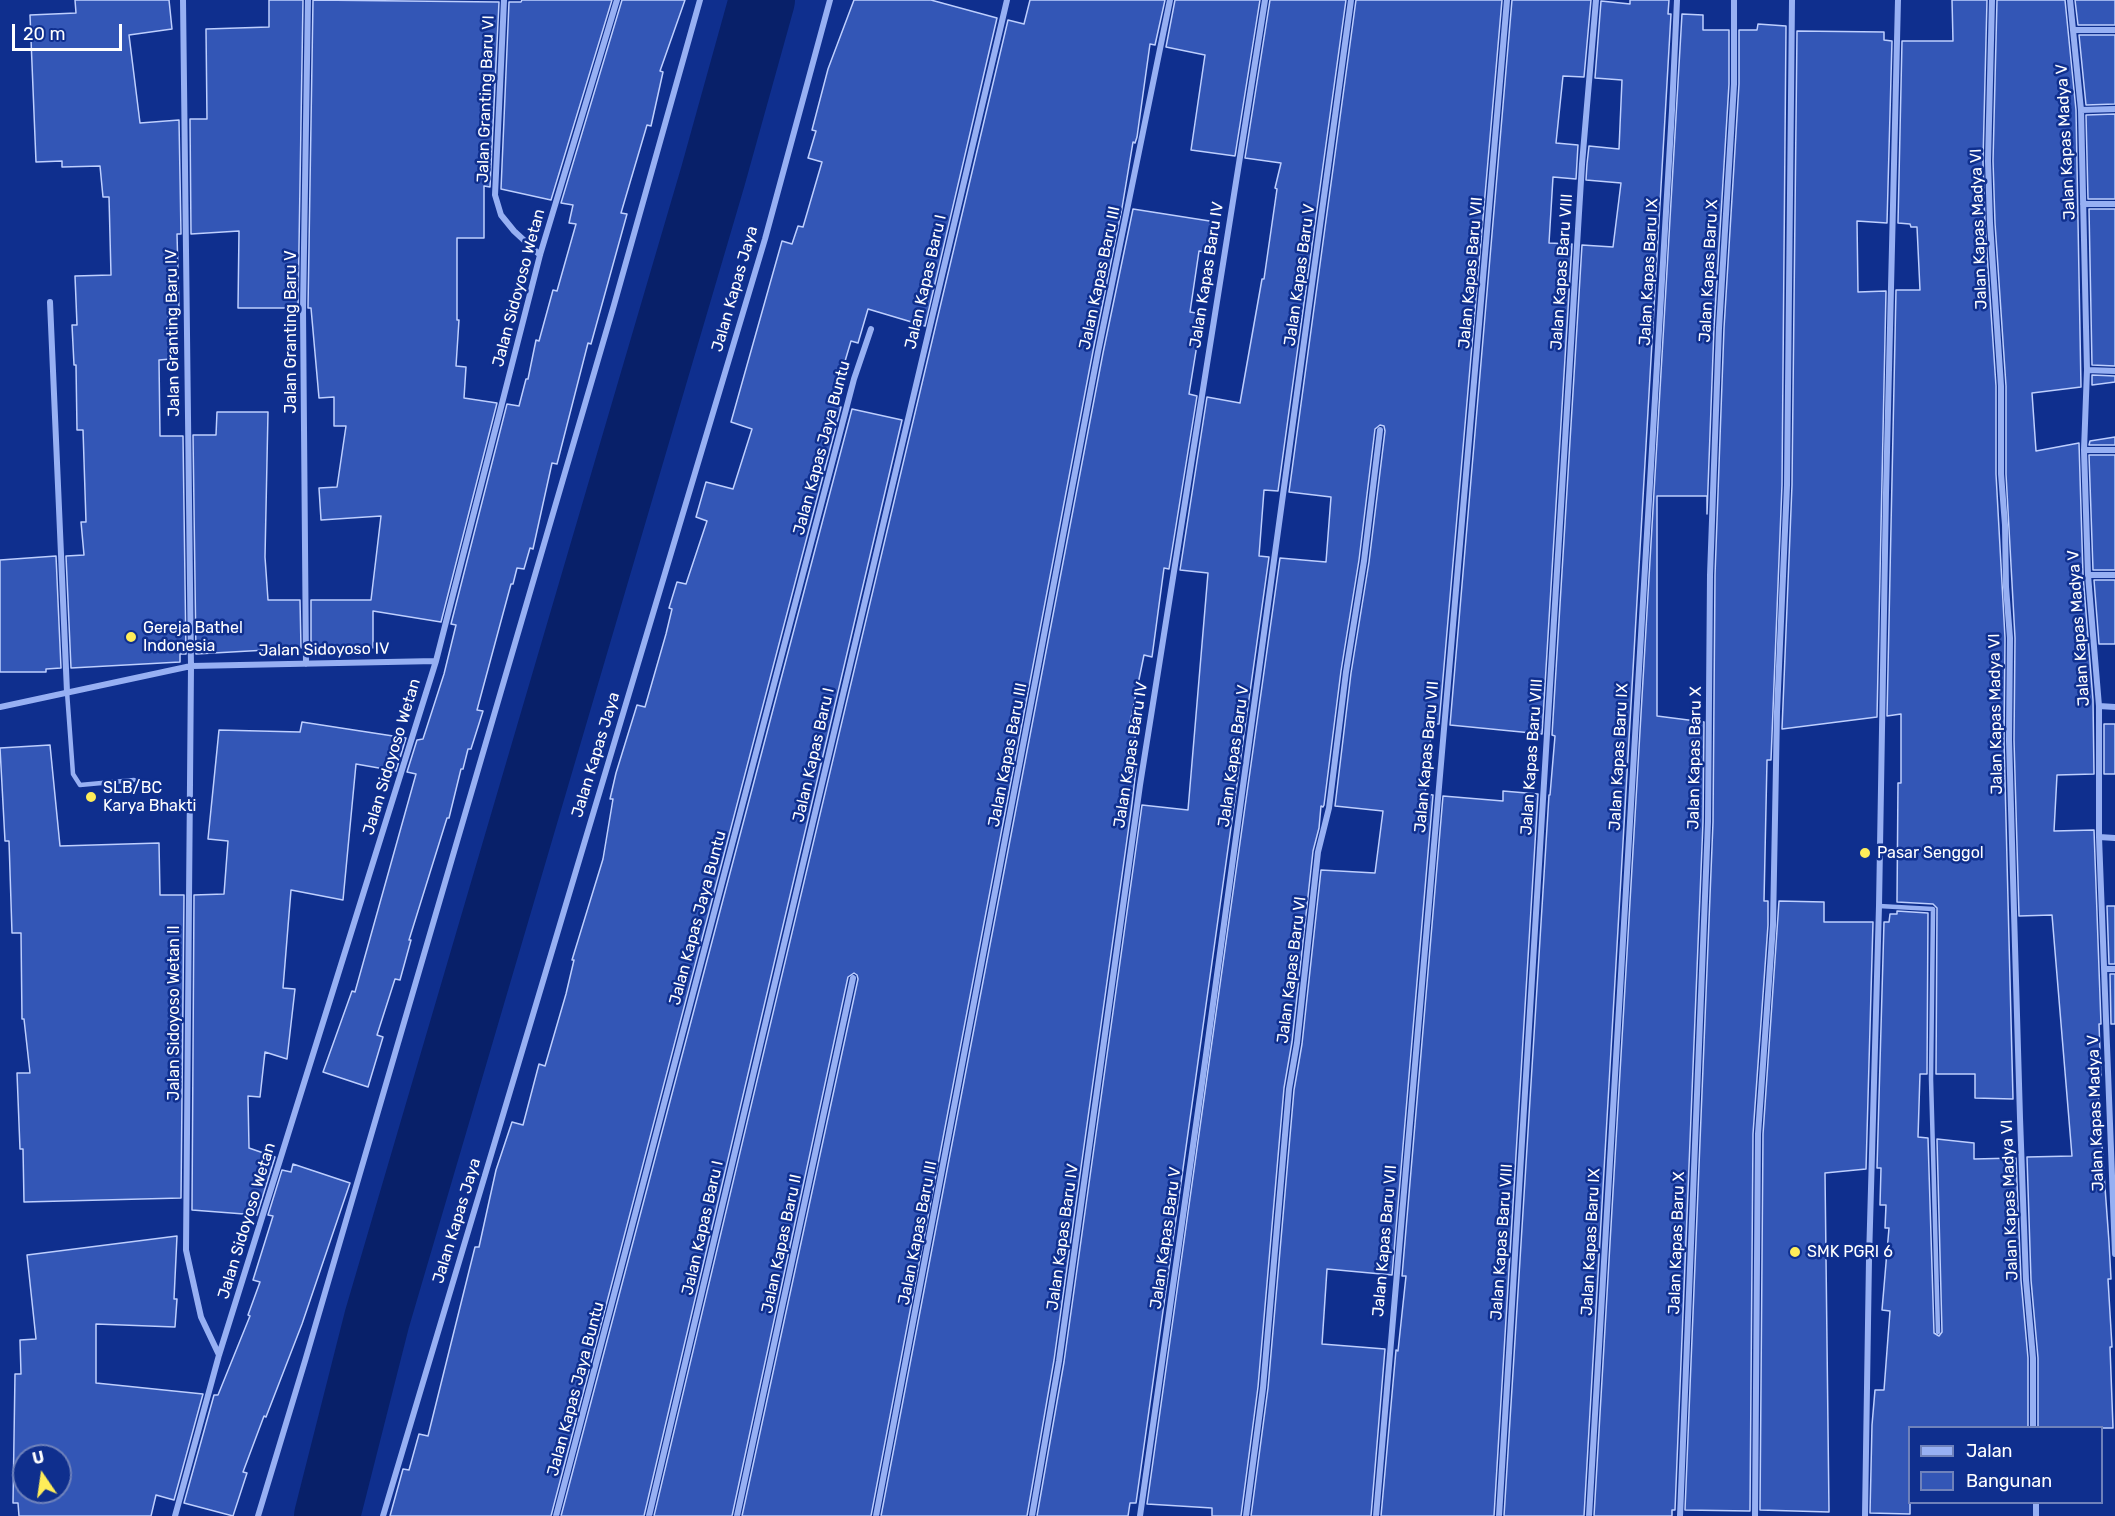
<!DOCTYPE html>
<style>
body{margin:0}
#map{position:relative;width:2115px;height:1516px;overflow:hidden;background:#0f2f8e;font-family:Rubik,sans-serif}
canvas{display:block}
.legend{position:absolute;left:1908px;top:1426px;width:195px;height:78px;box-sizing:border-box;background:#0f2f8e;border:2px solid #6f82bb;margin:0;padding:8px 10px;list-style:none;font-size:18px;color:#fff}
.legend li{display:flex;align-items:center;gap:12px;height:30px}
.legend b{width:30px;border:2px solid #6f82bb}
.north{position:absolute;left:12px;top:1444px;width:60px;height:60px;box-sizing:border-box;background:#0f2f8e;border:2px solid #6f82bb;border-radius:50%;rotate:347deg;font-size:16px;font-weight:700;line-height:24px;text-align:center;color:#fff}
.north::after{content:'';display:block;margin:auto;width:21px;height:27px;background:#ffed59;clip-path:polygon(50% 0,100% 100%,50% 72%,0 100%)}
.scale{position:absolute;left:12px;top:24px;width:110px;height:27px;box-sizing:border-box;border:3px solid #fff;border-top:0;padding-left:8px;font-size:18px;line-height:21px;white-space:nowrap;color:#fff;-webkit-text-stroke:4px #0f2f8e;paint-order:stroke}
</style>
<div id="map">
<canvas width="2115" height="1516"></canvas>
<ul class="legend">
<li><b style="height:8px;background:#97b0f3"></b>Jalan</li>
<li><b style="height:16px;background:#3356b6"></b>Bangunan</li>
</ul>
<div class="north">U</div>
<div class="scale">20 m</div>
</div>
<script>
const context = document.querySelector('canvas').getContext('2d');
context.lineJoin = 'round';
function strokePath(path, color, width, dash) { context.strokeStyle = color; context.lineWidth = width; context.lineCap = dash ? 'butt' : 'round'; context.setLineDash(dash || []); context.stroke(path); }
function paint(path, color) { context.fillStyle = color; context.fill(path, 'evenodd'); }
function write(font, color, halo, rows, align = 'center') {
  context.font = font + ' Rubik,sans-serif'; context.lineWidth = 5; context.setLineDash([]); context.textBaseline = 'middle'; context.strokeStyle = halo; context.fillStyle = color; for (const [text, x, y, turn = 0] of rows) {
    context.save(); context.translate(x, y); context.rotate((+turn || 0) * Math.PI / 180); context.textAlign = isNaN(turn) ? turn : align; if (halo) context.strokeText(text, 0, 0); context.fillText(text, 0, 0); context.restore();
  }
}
strokePath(new Path2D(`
 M 327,1516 L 377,1319 L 713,176 L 762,0`), '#082069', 66);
const building = new Path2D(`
 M 75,0 L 169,0 L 172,29 L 129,35 L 140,123 L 179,120 L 181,234 L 177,234 L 179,309 L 168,310 L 171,359 L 159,360 L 160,436 L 183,436 L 186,654 L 180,654 L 180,662 L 71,668 L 66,556 L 84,555 L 81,522 L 86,522 L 83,430 L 77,430 L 76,365 L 74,365 L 72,325 L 77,325 L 75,276 L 111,275 L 109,197 L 103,197 L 100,166 L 62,167 L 62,161 L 36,162 L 30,15 L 76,13 Z
 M 269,0 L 303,0 L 298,308 L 238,308 L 239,231 L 191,234 L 190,119 L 207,119 L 206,29 L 269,27 Z
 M 313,0 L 499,2 L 490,187 L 484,186 L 484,238 L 457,238 L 457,320 L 459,320 L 456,366 L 466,367 L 464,398 L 497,403 L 441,622 L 373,611 L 373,648 L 311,648 L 311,600 L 371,600 L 381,516 L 321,520 L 319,488 L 337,487 L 346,426 L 334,426 L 334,397 L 319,398 L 311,308 L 308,308 Z
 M 522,0 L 612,0 L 551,200 L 501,189 L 509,2 L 521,2 Z
 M 622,0 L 685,0 L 660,71 L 663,72 L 651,126 L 647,125 L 621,213 L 627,214 L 591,344 L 588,343 L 557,464 L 552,463 L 533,549 L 530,548 L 524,569 L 517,568 L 513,584 L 511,584 L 477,710 L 483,711 L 471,749 L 468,749 L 463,769 L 461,769 L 449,818 L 447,818 L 409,940 L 411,940 L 400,980 L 395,979 L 377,1035 L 383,1037 L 368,1087 L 323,1072 L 352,991 L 355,992 L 416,774 L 407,772 L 417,740 L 423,739 L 444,674 L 456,625 L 451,624 L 507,404 L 519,406 L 526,379 L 528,379 L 536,340 L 539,341 L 553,290 L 557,291 L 576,224 L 569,223 L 573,205 L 561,203 Z
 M 854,0 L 931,0 L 997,18 L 925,326 L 868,309 L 858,343 L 851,341 L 832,405 L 841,407 L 551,1516 L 390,1516 L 403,1469 L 409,1470 L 419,1434 L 428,1436 L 475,1247 L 479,1247 L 496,1170 L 512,1122 L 523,1125 L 539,1064 L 545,1066 L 566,994 L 574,960 L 572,960 L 603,859 L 613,799 L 610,799 L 616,773 L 637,705 L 645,707 L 666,634 L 672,609 L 669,608 L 677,582 L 686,584 L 707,521 L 696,517 L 706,482 L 733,489 L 752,429 L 731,422 L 782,241 L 792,244 L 798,226 L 803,227 L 822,162 L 808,158 L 816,131 L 812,130 L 828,69 Z
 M 1030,0 L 1165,0 L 1155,45 L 1150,44 L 1137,137 L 1135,143 L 1133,142 L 1122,208 L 1093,351 L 871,1516 L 742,1516 L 858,979 L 857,975 L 854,973 L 848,977 L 732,1516 L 654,1516 L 1008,20 L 1024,24 Z
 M 1175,0 L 1260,0 L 1235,156 L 1191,150 L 1205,55 L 1166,47 Z
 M 1270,0 L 1346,0 L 1278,491 L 1264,490 L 1259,556 L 1269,557 L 1136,1503 L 1130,1503 L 1128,1516 L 1037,1516 L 1064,1362 L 1142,805 L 1188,810 L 1208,573 L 1180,570 L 1207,397 L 1240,403 L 1262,279 L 1264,279 L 1277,189 L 1275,188 L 1281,163 L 1245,158 Z
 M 1356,0 L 1502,0 L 1439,724 L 1432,724 L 1425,794 L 1433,795 L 1392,1275 L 1327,1269 L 1322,1344 L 1385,1349 L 1371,1516 L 1251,1516 L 1268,1388 L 1294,1090 L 1302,1044 L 1321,870 L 1375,873 L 1383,811 L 1335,806 L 1351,673 L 1369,562 L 1385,431 L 1384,426 L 1380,425 L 1375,429 L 1359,560 L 1341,671 L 1324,805 L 1323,807 L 1321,806 L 1319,828 L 1313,851 L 1292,1042 L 1284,1088 L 1258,1387 L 1241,1516 L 1212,1516 L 1212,1508 L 1147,1504 L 1280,558 L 1326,562 L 1331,497 L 1289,492 Z
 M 1512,0 L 1591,0 L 1584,77 L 1563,76 L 1556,143 L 1578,145 L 1576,179 L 1553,177 L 1549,243 L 1572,244 L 1542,734 L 1450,725 Z
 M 1630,0 L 1669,0 L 1668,14 L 1671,14 L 1584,1516 L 1504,1516 L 1549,795 L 1550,795 L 1555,736 L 1552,735 L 1582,245 L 1613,247 L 1621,183 L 1586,180 L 1587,164 L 1589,146 L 1619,149 L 1622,80 L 1595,78 L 1601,1 L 1630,4 Z
 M 1952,0 L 1987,0 L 1983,161 L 1985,223 L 1996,386 L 1996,474 L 2005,638 L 2004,740 L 2013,1099 L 1975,1098 L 1975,1074 L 1936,1074 L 1937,908 L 1933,904 L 1897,902 L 1898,783 L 1901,783 L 1901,714 L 1887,716 L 1896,290 L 1920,290 L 1917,227 L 1911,227 L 1910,224 L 1898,223 L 1902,41 L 1953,41 Z
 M 1997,0 L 2065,0 L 2076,110 L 2081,387 L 2032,393 L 2036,451 L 2079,443 L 2083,575 L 2093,700 L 2094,774 L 2057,775 L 2054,831 L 2094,830 L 2101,1024 L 2099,1024 L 2101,1077 L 2097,1078 L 2109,1242 L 2111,1279 L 2108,1279 L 2112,1347 L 2110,1347 L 2113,1428 L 2038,1428 L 2038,1358 L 2031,1280 L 2027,1157 L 2072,1156 L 2052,915 L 2019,916 L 2014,740 L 2015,638 L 2006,474 L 2006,386 L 1995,223 L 1993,161 Z
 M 2075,0 L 2115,0 L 2115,25 L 2078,25 Z
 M 1682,14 L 1703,15 L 1703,30 L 1729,30 L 1729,84 L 1714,328 L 1707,514 L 1707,496 L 1657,496 L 1657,716 L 1704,722 L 1703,822 L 1675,1510 L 1672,1510 L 1672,1516 L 1594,1516 Z
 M 1758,24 L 1786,26 L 1782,485 L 1771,760 L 1767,760 L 1764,901 L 1768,901 L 1768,925 L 1753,1134 L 1750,1511 L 1685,1510 L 1713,822 L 1715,575 L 1724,328 L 1739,84 L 1739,30 L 1757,30 Z
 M 1797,31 L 1884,32 L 1884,40 L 1892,41 L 1887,223 L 1857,221 L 1858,292 L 1886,291 L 1877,717 L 1782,729 L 1792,485 Z
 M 2079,35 L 2115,35 L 2115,104 L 2086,105 Z
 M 2115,114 L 2115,199 L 2088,199 L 2086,115 Z
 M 1133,209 L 1216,222 L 1212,253 L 1199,251 L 1190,312 L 1202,314 L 1189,394 L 1197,396 L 1169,569 L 1164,568 L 1152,657 L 1144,655 L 1130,723 L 1137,724 L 1131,768 L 1136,769 L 1132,804 L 1054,1360 L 1027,1516 L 881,1516 L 1103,353 Z
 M 2089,209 L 2115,209 L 2115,366 L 2092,365 Z
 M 2092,375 L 2115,376 L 2115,382 L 2092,385 Z
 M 852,409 L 902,420 L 644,1516 L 561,1516 Z
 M 217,412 L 268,412 L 265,557 L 268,600 L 300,600 L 301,648 L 267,648 L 267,650 L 196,654 L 193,435 L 216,435 Z
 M 2115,437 L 2115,445 L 2089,445 L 2090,441 Z
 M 2089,455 L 2115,455 L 2115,570 L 2093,570 Z
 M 56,556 L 61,668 L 46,669 L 46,672 L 0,672 L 0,560 Z
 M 2094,580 L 2115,580 L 2115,644 L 2099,644 Z
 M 302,722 L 406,738 L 396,771 L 356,764 L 343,900 L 291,890 L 283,988 L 295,989 L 287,1059 L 265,1052 L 260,1097 L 248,1096 L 249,1148 L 275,1157 L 257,1215 L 192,1210 L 194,895 L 224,894 L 228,841 L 208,839 L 219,730 L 300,732 Z
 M 2104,724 L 2115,724 L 2115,774 L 2104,774 Z
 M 50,745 L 60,846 L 159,843 L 160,895 L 184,895 L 181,1198 L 24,1202 L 23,1149 L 20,1149 L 17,1073 L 30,1073 L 24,1019 L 22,1019 L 21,933 L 12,933 L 9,841 L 5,841 L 0,748 Z
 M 1503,791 L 1538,794 L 1494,1516 L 1381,1516 L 1396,1350 L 1398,1351 L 1406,1276 L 1402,1276 L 1443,796 L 1503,801 Z
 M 1779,901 L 1824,902 L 1824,922 L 1873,922 L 1866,1169 L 1825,1173 L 1829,1512 L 1760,1510 L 1763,1134 Z
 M 2107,906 L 2115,906 L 2115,964 L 2109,964 Z
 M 1897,911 L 1928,913 L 1927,1074 L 1920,1074 L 1918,1137 L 1928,1138 L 1934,1333 L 1939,1336 L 1942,1332 L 1937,1139 L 1974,1143 L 1974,1159 L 2016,1158 L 2021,1280 L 2028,1358 L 2028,1428 L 1910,1428 L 1910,1514 L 1870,1513 L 1872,1425 L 1875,1390 L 1884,1390 L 1890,1311 L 1882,1310 L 1889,1228 L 1885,1228 L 1886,1205 L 1880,1205 L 1881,1168 L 1877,1168 L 1884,922 L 1889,922 L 1890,914 L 1897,914 Z
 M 2110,974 L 2115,974 L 2115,1024 L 2111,1024 Z
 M 293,1164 L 350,1183 L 302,1324 L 266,1417 L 264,1416 L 243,1472 L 247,1473 L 233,1516 L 184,1503 L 214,1395 L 218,1395 L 250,1316 L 248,1315 L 260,1282 L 253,1280 L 273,1216 L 268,1215 L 282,1170 L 291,1172 Z
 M 177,1236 L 174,1299 L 177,1299 L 175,1327 L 96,1324 L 96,1383 L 203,1394 L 174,1500 L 156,1495 L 151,1516 L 19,1516 L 18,1503 L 13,1503 L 15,1374 L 21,1374 L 20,1340 L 36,1339 L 27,1255 ZM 24,1456 L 60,1456 L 60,1492 L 24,1492 Z`);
paint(building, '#3356b6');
strokePath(building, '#becffe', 1.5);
strokePath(new Path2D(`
 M 67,692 L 73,774 L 80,785 L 134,780
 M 1879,906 L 1933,909 L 1931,1079 L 1938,1332`), '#97b0f3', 4.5);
strokePath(new Path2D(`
 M 183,0 L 191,666 L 186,1250 L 201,1317 L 219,1355
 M 504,0 L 495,195 L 501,215 L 514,231 L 540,255
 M 1992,0 L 1988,161 L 1990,223 L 2001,386 L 2001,474 L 2005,525 L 2006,587 L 2010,638 L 2009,740 L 2020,1118 L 2026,1280 L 2033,1358 L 2033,1428
 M 2070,0 L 2081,110 L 2087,370 L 2084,450 L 2088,575 L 2099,706 L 2099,837 L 2115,1254
 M 2074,30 L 2115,30
 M 2081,110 L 2115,109
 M 2083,204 L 2115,204
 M 50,302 L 67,692
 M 2087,370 L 2115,371
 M 2084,450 L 2115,450
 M 2088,575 L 2115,575
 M 306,664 L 303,310 L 308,0
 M 2099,706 L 2115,707
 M 0,707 L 191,666 L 436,661
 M 2099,837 L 2115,838
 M 2104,969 L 2115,969
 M 2036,1502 L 2036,1516
 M 175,1516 L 219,1355 L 436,661 L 540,255 L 617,0
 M 258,1516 L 305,1361 L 614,305 L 700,0
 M 383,1516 L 765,239 L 830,0
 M 556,1516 L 854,379 L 871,329
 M 649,1516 L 1007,0
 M 737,1516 L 853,978
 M 876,1516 L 1098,352 L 1170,0
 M 1032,1516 L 1059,1361 L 1140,785 L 1265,0
 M 1140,1516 L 1206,1055 L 1351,0
 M 1246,1516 L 1263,1388 L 1289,1089 L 1297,1043 L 1318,852 L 1329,808 L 1346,672 L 1364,561 L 1380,430
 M 1376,1516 L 1507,0
 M 1499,1516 L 1582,164 L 1596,0
 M 1589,1516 L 1672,110 L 1677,0
 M 1680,1516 L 1708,822 L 1710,575 L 1719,328 L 1734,84 L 1734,0
 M 1755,1516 L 1758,1134 L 1773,925 L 1777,712 L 1787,485 L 1792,0
 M 1865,1516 L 1869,1259 L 1879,906 L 1886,493 L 1898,0`), '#97b0f3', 6);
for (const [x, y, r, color] of [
 [131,637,6,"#ffed59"],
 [91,797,6,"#ffed59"],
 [1865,853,6,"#ffed59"],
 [1795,1252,6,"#ffed59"]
]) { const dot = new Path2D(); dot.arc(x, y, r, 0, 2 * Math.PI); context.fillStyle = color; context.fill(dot); strokePath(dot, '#0f2f8e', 2); }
write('16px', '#fff', '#0f2f8e', [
 ["Jalan Granting Baru VI",486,99,-88],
 ["Jalan Kapas Madya V",2066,142,-93],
 ["Jalan Kapas Madya VI",1979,229,-92],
 ["Jalan Kapas Baru X",1709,271,-87],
 ["Jalan Kapas Baru VIII",1562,272,-86],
 ["Jalan Kapas Baru IX",1649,272,-87],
 ["Jalan Kapas Baru VII",1471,273,-85],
 ["Jalan Kapas Baru IV",1207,275,-81],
 ["Jalan Kapas Baru V",1300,275,-82],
 ["Jalan Kapas Baru III",1100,278,-78],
 ["Jalan Kapas Baru I",926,282,-77],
 ["Jalan Sidoyoso Wetan",519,288,-75],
 ["Jalan Kapas Jaya",735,289,-74],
 ["Jalan Granting Baru V",291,332,-90],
 ["Jalan Granting Baru IV",173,333,-91],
 ["Jalan Kapas Jaya Buntu",822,448,-75],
 ["Jalan Kapas Madya V",2079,628,-94],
 ["Jalan Sidoyoso IV",324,650,-1],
 ["Jalan Kapas Madya VI",1996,714,-91],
 ["Jalan Kapas Jaya",596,755,-73],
 ["Jalan Kapas Baru I",814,755,-77],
 ["Jalan Kapas Baru III",1008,755,-79],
 ["Jalan Kapas Baru IV",1131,755,-81],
 ["Jalan Kapas Baru V",1234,756,-82],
 ["Jalan Sidoyoso Wetan",392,757,-73],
 ["Jalan Kapas Baru VII",1427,757,-85],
 ["Jalan Kapas Baru VIII",1532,757,-86],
 ["Jalan Kapas Baru IX",1619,757,-87],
 ["Jalan Kapas Baru X",1695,758,-89],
 ["Jalan Kapas Jaya Buntu",698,918,-75],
 ["Jalan Kapas Baru VI",1292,970,-83],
 ["Jalan Sidoyoso Wetan II",174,1013,-90],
 ["Jalan Kapas Madya V",2096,1113,-92],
 ["Jalan Kapas Madya VI",2010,1200,-92],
 ["Jalan Sidoyoso Wetan",247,1221,-73],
 ["Jalan Kapas Jaya",457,1221,-73],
 ["Jalan Kapas Baru I",703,1228,-77],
 ["Jalan Kapas Baru III",918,1233,-79],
 ["Jalan Kapas Baru IV",1063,1237,-82],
 ["Jalan Kapas Baru V",1166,1238,-82],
 ["Jalan Kapas Baru VII",1385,1241,-85],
 ["Jalan Kapas Baru VIII",1502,1242,-86],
 ["Jalan Kapas Baru IX",1591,1242,-87],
 ["Jalan Kapas Baru X",1677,1243,-88],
 ["Jalan Kapas Baru II",782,1244,-78],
 ["Jalan Kapas Jaya Buntu",576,1389,-75]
]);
write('16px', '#fff', '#0f2f8e', [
 ["Gereja Bathel",143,628],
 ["Indonesia",143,646],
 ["SLB/BC",103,788],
 ["Karya Bhakti",103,806],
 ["Pasar Senggol",1877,853],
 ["SMK PGRI 6",1807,1252]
], 'left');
</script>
